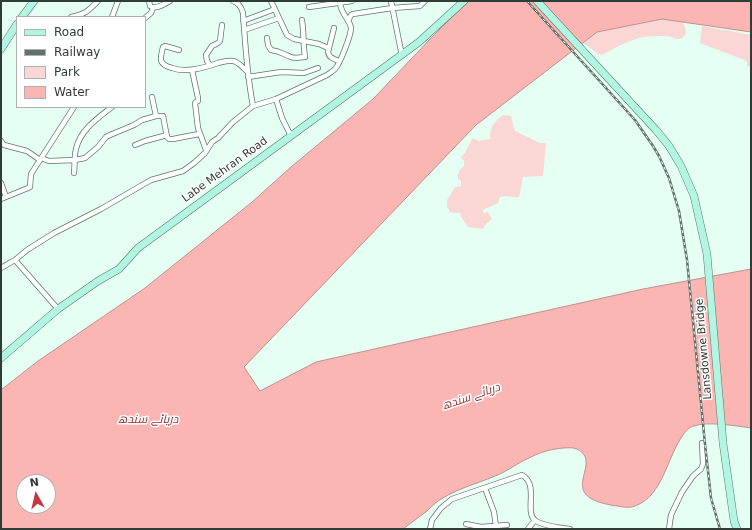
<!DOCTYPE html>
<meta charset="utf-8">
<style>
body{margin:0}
#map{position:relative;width:752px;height:530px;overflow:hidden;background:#e5fff2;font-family:"DejaVu Sans",sans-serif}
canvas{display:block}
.frame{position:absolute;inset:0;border:2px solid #303c36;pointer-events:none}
.legend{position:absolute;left:16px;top:16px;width:130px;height:92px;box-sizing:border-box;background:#fff;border:1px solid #acb1af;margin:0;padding:5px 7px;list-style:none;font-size:12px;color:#303c36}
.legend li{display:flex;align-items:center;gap:8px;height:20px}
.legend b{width:20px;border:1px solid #acb1af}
.north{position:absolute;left:16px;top:474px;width:40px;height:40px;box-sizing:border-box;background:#fff;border:1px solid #acb1af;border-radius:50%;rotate:352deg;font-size:11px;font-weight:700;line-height:16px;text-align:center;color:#303c36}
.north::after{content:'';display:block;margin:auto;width:14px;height:18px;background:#c63642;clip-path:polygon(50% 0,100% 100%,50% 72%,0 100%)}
</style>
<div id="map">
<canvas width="752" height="530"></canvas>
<div class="frame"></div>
<ul class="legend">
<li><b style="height:5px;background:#b2f5e2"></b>Road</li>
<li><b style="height:5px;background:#62726a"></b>Railway</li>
<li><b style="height:11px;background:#fad7d5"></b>Park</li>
<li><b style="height:11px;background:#fbb6b3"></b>Water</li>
</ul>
<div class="north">N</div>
</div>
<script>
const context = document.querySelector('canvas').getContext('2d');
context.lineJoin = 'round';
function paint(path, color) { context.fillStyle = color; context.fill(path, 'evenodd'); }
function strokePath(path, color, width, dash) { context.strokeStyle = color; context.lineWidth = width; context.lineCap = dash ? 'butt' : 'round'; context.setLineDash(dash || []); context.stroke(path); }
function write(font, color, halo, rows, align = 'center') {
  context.font = font + ' "DejaVu Sans",Cairo,sans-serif'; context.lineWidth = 3; context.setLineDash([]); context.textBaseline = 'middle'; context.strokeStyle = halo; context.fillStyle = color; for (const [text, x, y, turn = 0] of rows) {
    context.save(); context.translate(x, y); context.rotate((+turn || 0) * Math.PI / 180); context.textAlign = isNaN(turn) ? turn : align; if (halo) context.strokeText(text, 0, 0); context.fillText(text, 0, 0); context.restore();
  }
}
paint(new Path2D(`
 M 635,18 L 680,19 C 684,24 690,32 682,38 C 677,41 672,37 667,36 C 663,36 658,36 654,36 C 635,36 619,46 602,55 L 598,54 L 578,39 Z
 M 702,26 L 746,34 L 751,34 L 751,67 L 747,66 L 747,61 L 700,43 Z
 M 503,115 L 511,116 L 515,131 L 540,143 L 546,143 L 543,176 L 523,177 L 519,197 C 511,198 507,195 500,197 L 498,203 L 483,210 L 483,213 L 488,212 L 492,219 L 486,224 L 483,229 L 468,227 L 461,217 L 460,213 L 455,213 L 450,212 L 447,206 L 447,200 L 455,187 L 461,186 L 461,181 L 458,179 C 458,172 459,170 464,166 L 464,161 L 461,157 C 467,152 468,145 473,138 L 479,141 L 490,139 C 490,126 494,122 503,115 Z`), '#fad7d5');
const water = new Path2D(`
 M 469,1 L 751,1 L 751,32 L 662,19 L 597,32 L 476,125 L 244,367 L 260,391 L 316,362 L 643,289 L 751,269 L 751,428 C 737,426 707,421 694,426 C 689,427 686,431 683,435 C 667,457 663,496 635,506 C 628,509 619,506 611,505 C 554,495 605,463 577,449 C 573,447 567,448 563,448 C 552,449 541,452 531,457 C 521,461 512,468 502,473 C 483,482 461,487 443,498 C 437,501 432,506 427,511 C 419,517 411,523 403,529 L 1,529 L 1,390 L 38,361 L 145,288 L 252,202 L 291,167 L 373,99 L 434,35 ZM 24,482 L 48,482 L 48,506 L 24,506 Z`);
paint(water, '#fbb6b3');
strokePath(water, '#be918e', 1);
const street = new Path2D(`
 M 149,1 L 150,6 C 156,10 164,4 170,1
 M 233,1 C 239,3 241,7 243,13 C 245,44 247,75 253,106
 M 271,1 L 287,35 L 294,39 L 319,44 L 328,48
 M 391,1 L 401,51
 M 309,7 L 352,1
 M 71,17 C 86,14 88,11 98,1
 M 112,17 L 118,1
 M 145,18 L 151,13 L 153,8
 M 243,21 L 275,9
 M 348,21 L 351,15 L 353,14 L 392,8 L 420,6 L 425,1
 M 334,28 L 328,52 C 329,58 334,59 339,61
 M 244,30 L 279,18
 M 267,38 L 268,45 L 271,50 C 280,51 283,54 291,57 C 295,59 300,57 305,57 C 303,45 304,33 302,20
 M 179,50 L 165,46 L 163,47 C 160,59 158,64 172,68 C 187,73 203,68 218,63 C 222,62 228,60 233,61 C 239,62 243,68 248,72
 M 210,65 L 207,61 L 206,55 L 212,46 L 218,43 L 220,41 L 222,25
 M 192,70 L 198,98 L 198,101 L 196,102 L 195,103 L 198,128 L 206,150
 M 248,77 L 281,72 L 304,73 L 318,68
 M 276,99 L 282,118 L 291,136
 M 156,116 L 163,116 L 167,137 L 169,139 L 173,139 L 199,134
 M 1,141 L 4,145 L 27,151 L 40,160
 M 135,145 L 145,141 L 167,135
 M 41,158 L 49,161 L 75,160 L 85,158 L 98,147 L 106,137 L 110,135 L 134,125 L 142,120 L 156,116 L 152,97
 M 74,173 C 75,165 74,156 76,149 C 80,130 98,118 112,107
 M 1,183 L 6,197
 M 1,199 L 28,188 L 30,187 L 31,174 L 74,107
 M 15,260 L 58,309
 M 1,268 L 15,260 L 27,250 L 54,233 L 101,209 L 144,184 L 151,180 L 183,171 L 194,163 L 205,153 L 212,142 L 218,138 L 233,122 L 253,106 L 276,99 L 327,75 C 330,73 333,71 335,69 C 340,64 351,35 351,28 C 350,20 341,14 340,3
 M 485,488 L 494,512 L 496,526
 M 466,524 L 481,527 L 507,525
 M 430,529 L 432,520 L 441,508 L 452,499 L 522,475 C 540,485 523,513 536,521 C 544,526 561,528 570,529
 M 528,529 L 535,520
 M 669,529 L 671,515 L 682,492 L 693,476 L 701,469 L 703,464 L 702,443`);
const secondary = new Path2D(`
 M 537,1 L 656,130 L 669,146 L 681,166 L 694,196 L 707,254 L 723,443 L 734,521 L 737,529
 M 22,17 L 34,1
 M 1,49 L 17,24
 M 1,358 L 58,309 L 98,281 L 119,269 L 138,248 L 419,42 L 464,1`);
strokePath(street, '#597769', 6);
strokePath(secondary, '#597769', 8);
strokePath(street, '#fff', 4.5);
strokePath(secondary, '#b2f5e2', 7);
const rail = new Path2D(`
 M 527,1 L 635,120 L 653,146 L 659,156 L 669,178 L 679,211 L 687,260 L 705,444 L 711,498 L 720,529`);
strokePath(rail, '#62726a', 2.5);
strokePath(rail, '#fff', 1, [3]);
write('11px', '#303c36', '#fff', [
 ["Labe Mehran Road",225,170,-36],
 ["Lansdowne Bridge",704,349,-95]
]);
write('italic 12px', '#933136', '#fff', [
 ["دریائے سندھ",471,397,-19],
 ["دریائے سندھ",148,420]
]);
</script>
